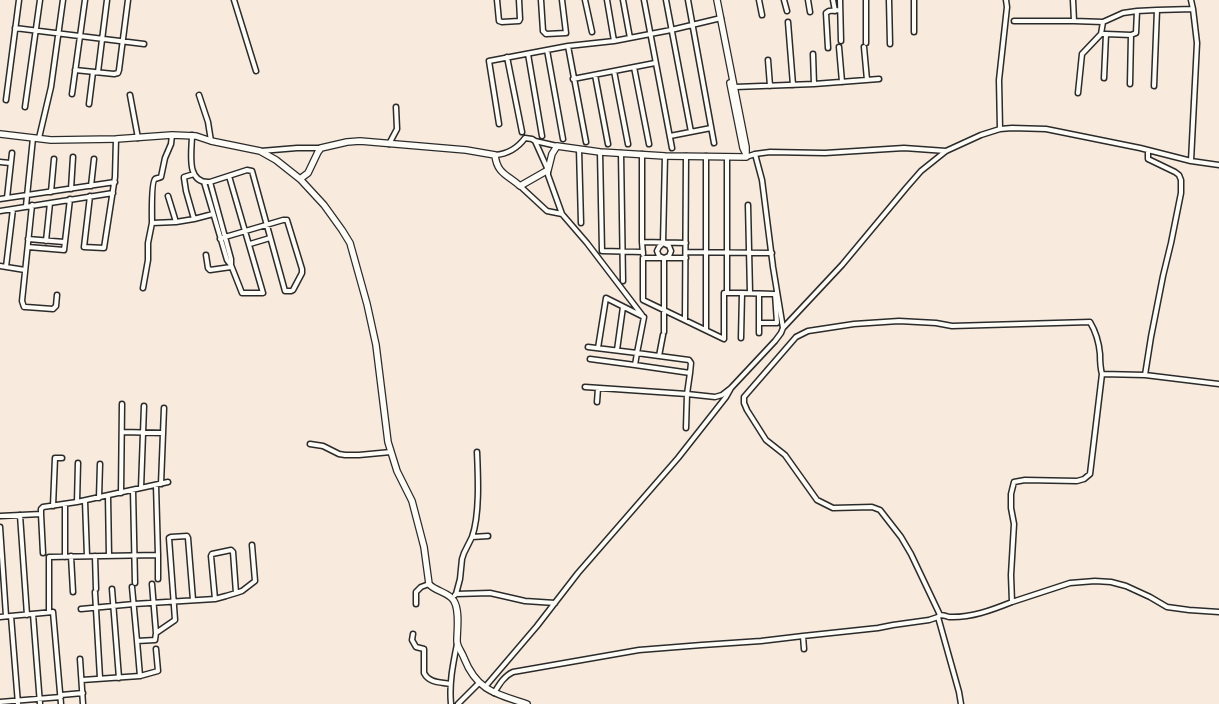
<!DOCTYPE html>
<style>
body{margin:0}
canvas{display:block;background:#f8eadc}
</style>
<canvas width="1219" height="704"></canvas>
<script>
const context = document.querySelector('canvas').getContext('2d');
context.lineJoin = 'round';
function strokePath(path, color, width, dash) { context.strokeStyle = color; context.lineWidth = width; context.lineCap = dash ? 'butt' : 'round'; context.setLineDash(dash || []); context.stroke(path); }
const street = new Path2D(`
 M 234,0 L 256,71
 M 497,0 L 499,21 L 502,22 L 519,21 L 520,19 L 519,0
 M 541,0 L 543,31 L 546,34 L 566,33 L 562,0
 M 585,0 L 592,32
 M 607,0 L 614,41
 M 623,0 L 630,38
 M 644,0 L 672,148
 M 666,0 L 691,132
 M 688,0 L 714,143
 M 759,0 L 762,15
 M 784,0 L 787,11
 M 808,0 L 810,12
 M 833,0 L 835,11
 M 840,0 L 841,41
 M 889,0 L 890,44
 M 914,0 L 914,32
 M 1073,0 L 1074,21 L 1103,22
 M 1014,21 L 1074,21
 M 788,22 L 793,85
 M 15,28 L 144,44
 M 1101,34 L 1103,22 L 1123,13 L 1137,11
 M 866,43 L 866,0
 M 568,46 L 586,142
 M 839,47 L 842,82
 M 864,47 L 867,80
 M 828,48 L 826,13 L 829,11 L 840,10
 M 547,50 L 563,139
 M 528,54 L 542,136
 M 813,54 L 814,84 L 879,79
 M 507,57 L 522,132
 M 768,60 L 770,86
 M 634,67 L 649,144
 M 75,70 L 114,74 L 118,73 L 119,70 L 128,0
 M 614,71 L 628,144
 M 98,72 L 107,0
 M 595,75 L 608,144
 M 1104,78 L 1106,34 L 1131,35
 M 573,79 L 655,63
 M 1130,84 L 1131,35 L 1136,33 L 1137,11 L 1157,10
 M 1154,86 L 1157,10 L 1193,9
 M 735,87 L 814,84
 M 1078,93 L 1082,54 L 1101,34 L 1106,34
 M 72,94 L 85,0
 M 130,95 L 138,138
 M 199,95 L 208,122 L 211,141
 M 6,100 L 19,0
 M 89,104 L 93,72
 M 25,107 L 40,0
 M 499,124 L 489,61 L 568,46 L 614,41 L 671,30 L 721,18
 M 1000,129 L 999,80 L 1007,7 L 1006,0
 M 192,135 C 192,151 185,184 210,182 L 247,170 L 252,171 L 285,291 L 291,291 L 293,290 L 302,273 L 302,269 L 287,220 L 283,220 L 225,237 L 220,239
 M 670,136 L 711,128
 M 39,138 L 51,87 L 63,0
 M 535,141 L 557,146
 M 389,144 L 397,129 L 396,107
 M 579,149 L 581,223
 M 261,151 L 297,148 L 321,148
 M 600,152 L 602,251 L 643,252
 M 621,153 L 623,281
 M 642,154 L 642,242
 M 495,155 C 508,154 517,149 525,138 L 532,139 L 535,141 L 548,170 L 548,175 L 562,214 L 547,211 L 520,186
 M 706,156 L 706,330
 M 727,157 L 727,293
 M 746,157 L 755,154 L 770,152 L 825,153 L 904,148 L 946,151
 M 1191,161 L 1197,43 L 1193,9 L 1191,0
 M 0,162 L 10,163
 M 229,176 L 263,293 L 242,293 L 231,265
 M 204,182 L 227,260 L 231,265 L 231,259 L 210,182
 M 91,186 L 94,159
 M 71,189 L 73,157
 M 51,192 L 54,159
 M 90,196 L 84,247 L 104,248 L 115,177 L 116,139
 M 168,196 L 176,222
 M 7,198 L 12,153
 M 0,199 L 115,182
 M 32,205 L 22,301 L 24,307 L 26,307 L 53,309 L 56,306 L 57,295
 M 748,205 L 750,293
 M 26,206 L 33,138
 M 0,211 L 113,193
 M 562,214 L 587,243 L 642,315
 M 194,219 L 213,214
 M 152,223 C 152,217 151,182 155,179 C 157,178 159,178 161,177 L 165,158 L 171,144 L 172,135
 M 28,239 L 64,242
 M 46,241 L 50,203
 M 663,243 L 665,156
 M 663,243 L 669,246 L 671,251 L 669,256 L 664,258 L 659,256 L 657,251 L 659,247 Z
 M 250,244 L 270,238
 M 28,247 L 64,250 L 70,199
 M 686,252 L 772,253
 M 643,254 L 642,242 L 686,243
 M 206,255 L 208,268 L 210,270 L 231,267
 M 664,258 L 664,332
 M 686,258 L 643,258 L 643,300 L 724,339 L 724,293 L 742,293 L 741,338
 M 0,266 L 25,270
 M 6,267 L 13,209
 M 143,288 L 148,260 L 148,243 L 152,223 L 176,222 L 194,219 L 186,191 L 184,178 L 184,177 L 194,174
 M 742,293 L 775,294 L 777,323 L 759,323
 M 759,294 L 759,333
 M 685,320 L 686,156
 M 783,328 L 842,265 L 907,187 L 921,171 L 946,151 L 981,135 L 1000,129 L 1012,128 L 1046,129 L 1140,148 L 1191,161 L 1219,165
 M 588,347 L 637,353 L 635,365 L 590,359
 M 598,348 L 606,298 L 644,317 L 637,353 L 659,356 L 663,335
 M 617,350 L 623,307
 M 659,356 L 689,360 L 691,363 L 690,373
 M 1102,374 L 1145,375 L 1219,384
 M 1145,375 L 1151,337 L 1163,276 L 1171,243 L 1181,193 L 1181,180 L 1179,175 L 1175,172 L 1148,159 L 1148,150
 M 585,387 L 687,394 L 690,373 L 635,365
 M 597,402 L 598,388
 M 686,428 L 687,394 L 715,397 L 722,395 L 731,388 L 775,341 L 781,333 L 783,328 L 773,267 L 762,180 L 755,154
 M 122,432 L 163,433
 M 310,444 L 323,446 L 339,454 L 345,455 L 359,455 L 391,452
 M 161,484 L 164,408
 M 141,488 L 144,406
 M 133,490 L 135,583
 M 121,493 L 122,404
 M 108,496 L 109,556
 M 99,498 L 100,464
 M 85,501 L 87,556
 M 77,502 L 78,463
 M 53,506 L 55,458 L 62,458
 M 20,515 L 27,615
 M 0,516 L 41,514
 M 0,527 L 6,616
 M 472,537 C 480,515 478,475 477,452
 M 43,553 L 41,514 L 41,509 L 43,507 L 77,502 L 168,482
 M 158,555 L 158,579
 M 71,556 L 73,592
 M 95,556 L 96,589
 M 65,557 L 65,504
 M 152,584 L 156,633
 M 132,587 L 137,641
 M 112,589 L 119,678
 M 95,592 L 100,678
 M 236,593 L 242,591 L 255,581 L 252,545
 M 456,594 L 490,593 L 525,601 L 555,603
 M 455,595 L 456,594 L 460,579 L 462,559 L 464,553 L 472,537 L 488,536
 M 1012,602 L 1070,583 L 1095,581 L 1111,582 L 1126,586 L 1150,597 L 1167,607 L 1189,610 L 1219,612
 M 416,604 L 416,592 L 421,587 L 429,584
 M 81,609 L 134,604 L 215,599 L 226,596 L 236,593 L 233,552 L 231,550 L 212,554 L 211,556 L 215,599
 M 49,612 L 49,557 L 158,555 L 156,485
 M 33,614 L 40,704
 M 940,615 L 911,554 L 901,537 L 880,510 L 872,507 L 833,508 L 817,500 L 785,455 L 766,440 L 747,410 L 744,403 L 744,397 L 796,337 L 808,331 L 854,324 L 899,321 L 936,323 L 952,326 L 1090,322 C 1096,332 1099,343 1100,354 C 1100,361 1100,367 1102,374 L 1090,474 L 1084,479 L 1077,481 L 1025,480 L 1014,482 L 1011,494 L 1011,508 L 1014,524 L 1011,575 L 1012,602 C 992,610 971,618 949,617 C 946,616 943,615 940,615 L 938,617 L 959,692 L 961,704
 M 11,616 L 18,704
 M 0,617 L 53,612 L 61,704
 M 413,634 L 412,640 L 416,647 L 424,649 L 424,673 C 429,683 440,682 450,684
 M 804,649 L 803,636 L 878,628 L 893,625 L 929,620 L 938,617
 M 80,659 L 83,704
 M 140,676 L 137,641 L 155,640 L 156,633 L 175,620 L 169,538 L 171,537 L 187,536 L 188,538 L 193,600
 M 82,680 L 140,676 L 158,671 L 156,649
 M 485,687 L 537,626 L 578,573 L 678,458 L 726,397 L 731,388
 M 494,693 C 499,685 504,676 513,672 L 639,650 L 702,645 L 761,641 L 803,636
 M 61,695 L 83,693
 M 0,702 L 61,697
 M 451,704 C 449,683 453,664 457,644
 M 458,704 L 479,683`);
const secondary = new Path2D(`
 M 730,83 L 743,148 L 745,152
 M 0,134 L 51,140 L 116,139 L 172,135 L 196,136 L 211,141 L 260,151 L 276,160 L 300,179 L 324,205 L 342,230 L 350,243 L 367,304 L 376,345 L 388,442 L 397,471 L 412,501 L 424,547 L 429,584 C 436,592 449,592 454,601 C 460,611 457,630 457,641 C 457,647 462,652 464,658 C 477,691 496,694 527,704
 M 300,179 L 308,173 L 318,152 L 321,148 L 347,142 L 360,141 L 466,150 L 495,155 C 497,174 508,175 520,186 L 548,170 L 552,154 L 557,146 L 600,152 L 665,156 L 746,157 L 746,147 L 717,0`);
strokePath(street, '#2b2b2b', 7);
strokePath(secondary, '#2b2b2b', 8);
strokePath(street, '#fdfcf7', 4);
strokePath(secondary, '#fdfcf7', 5.5);
</script>
